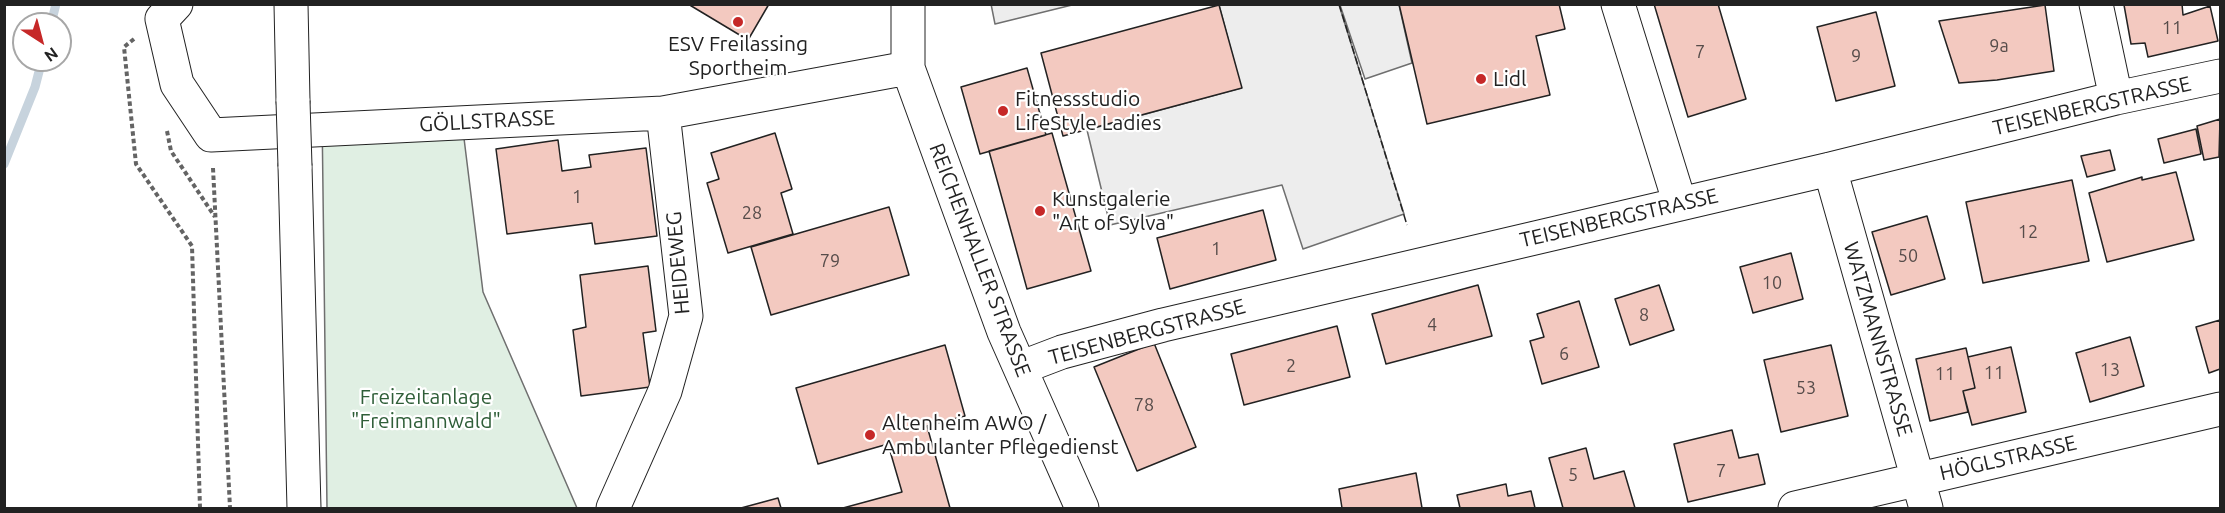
<!DOCTYPE html>
<meta charset="utf-8">
<style>
body{margin:0}
#map{position:relative;width:2225px;height:513px;overflow:hidden;background:#fff;font-family:Ubuntu,sans-serif}
canvas{display:block}
.frame{position:absolute;inset:0;border:6px solid #222;pointer-events:none}
.north{position:absolute;left:12px;top:12px;width:60px;height:60px;box-sizing:border-box;background:#fff;border:2px solid #a7a7a7;border-radius:50%;rotate:144deg;font-size:16px;font-weight:700;line-height:24px;text-align:center;color:#222}
.north::after{content:'';display:block;margin:auto;width:21px;height:27px;background:#c62828;clip-path:polygon(50% 0,100% 100%,50% 72%,0 100%)}
</style>
<div id="map">
<canvas width="2225" height="513"></canvas>
<div class="frame"></div>
<div class="north">N</div>
</div>
<script>
const context = document.querySelector('canvas').getContext('2d');
context.lineJoin = 'round';
function paint(path, color) { context.fillStyle = color; context.fill(path, 'evenodd'); }
function strokePath(path, color, width, dash) { context.strokeStyle = color; context.lineWidth = width; context.lineCap = dash ? 'butt' : 'round'; context.setLineDash(dash || []); context.stroke(path); }
function write(font, color, halo, rows, align = 'center') {
  context.font = font + ' Ubuntu,sans-serif'; context.lineWidth = 4.5; context.setLineDash([]); context.textBaseline = 'middle'; context.strokeStyle = halo; context.fillStyle = color; for (const [text, x, y, turn = 0] of rows) {
    context.save(); context.translate(x, y); context.rotate((+turn || 0) * Math.PI / 180); context.textAlign = isNaN(turn) ? turn : align; if (halo) context.strokeText(text, 0, 0); context.fillText(text, 0, 0); context.restore();
  }
}
const green = new Path2D(`
 M 322,113 L 461,114 L 483,292 L 577,508 L 327,508 Z`);
paint(green, '#e0efe3');
strokePath(green, '#6f6f6f', 1.5);
const parking = new Path2D(`
 M 991,4 L 1072,4 L 1072,5 L 995,24 Z
 M 1219,5 L 1339,5 L 1404,214 L 1303,249 L 1282,185 L 1110,225 L 1087,130 L 1241,88 Z
 M 1340,5 L 1399,5 L 1412,63 L 1365,79 Z`);
paint(parking, '#ededed');
strokePath(parking, '#6f6f6f', 1.5);
strokePath(new Path2D(`
 M 51,24 L 56,4
 M 4,164 L 35,87 L 42,60`), '#c7d3dd', 9);
const building = new Path2D(`
 M 688,4 L 769,4 L 748,40 Z
 M 1399,4 L 1559,4 L 1565,29 L 1536,36 L 1550,95 L 1427,124 Z
 M 1654,4 L 1718,4 L 1746,99 L 1688,117 Z
 M 2182,4 L 2183,15 L 2210,6 L 2218,41 L 2148,57 L 2145,43 L 2131,44 L 2124,5 Z
 M 1219,5 L 1242,88 L 1063,136 L 1041,53 Z
 M 2045,5 L 2054,71 L 1997,80 L 1959,83 L 1939,21 Z
 M 1876,12 L 1895,86 L 1836,101 L 1817,27 Z
 M 1027,68 L 1046,135 L 980,154 L 961,87 Z
 M 2220,119 L 2219,157 L 2204,160 L 2197,126 Z
 M 2196,129 L 2201,154 L 2164,163 L 2158,139 Z
 M 775,133 L 792,189 L 781,193 L 793,234 L 728,253 L 707,183 L 719,179 L 711,153 Z
 M 1052,133 L 1091,271 L 1027,289 L 989,151 Z
 M 558,140 L 562,171 L 591,167 L 589,155 L 646,148 L 657,236 L 595,244 L 592,223 L 507,234 L 496,149 Z
 M 2110,150 L 2115,170 L 2087,177 L 2081,156 Z
 M 2176,172 L 2194,240 L 2107,262 L 2089,193 L 2142,177 L 2142,180 Z
 M 2072,180 L 2089,261 L 1983,283 L 1966,202 Z
 M 889,207 L 909,275 L 771,315 L 751,247 Z
 M 1263,210 L 1276,260 L 1170,289 L 1157,238 Z
 M 1927,216 L 1945,279 L 1891,295 L 1872,232 Z
 M 1791,253 L 1803,299 L 1753,313 L 1740,267 Z
 M 648,266 L 656,331 L 643,333 L 650,387 L 581,396 L 573,330 L 586,327 L 580,275 Z
 M 1478,285 L 1492,336 L 1386,364 L 1372,314 Z
 M 1659,285 L 1674,330 L 1630,345 L 1615,299 Z
 M 1579,301 L 1599,367 L 1542,384 L 1530,341 L 1544,337 L 1537,314 Z
 M 2220,320 L 2220,369 L 2209,373 L 2196,327 Z
 M 1337,326 L 1350,377 L 1244,405 L 1231,354 Z
 M 2130,337 L 2144,386 L 2090,402 L 2076,353 Z
 M 1154,343 L 1196,447 L 1137,471 L 1094,367 Z
 M 945,345 L 965,416 L 927,426 L 950,508 L 843,508 L 902,492 L 888,444 L 818,464 L 796,388 Z
 M 1831,345 L 1848,416 L 1781,432 L 1764,360 Z
 M 2011,347 L 2026,412 L 1972,425 L 1963,391 L 1975,388 L 1968,357 Z
 M 1966,348 L 1975,388 L 1963,391 L 1968,412 L 1930,421 L 1916,359 Z
 M 1732,430 L 1739,458 L 1758,454 L 1765,484 L 1688,502 L 1674,444 Z
 M 1586,448 L 1594,479 L 1624,471 L 1635,508 L 1563,508 L 1549,458 Z
 M 1416,473 L 1422,508 L 1342,508 L 1339,489 Z
 M 1506,484 L 1508,496 L 1531,491 L 1535,508 L 1460,508 L 1457,495 Z
 M 778,498 L 781,508 L 741,508 Z`);
paint(building, '#f3c9c0');
strokePath(building, '#222', 1.5);
const minor = new Path2D(`
 M 176,4 L 162,19 L 177,84 L 211,135 L 663,113 L 908,68
 M 908,4 L 908,68 L 1004,332 L 1082,508
 M 1618,4 L 1680,204
 M 2096,4 L 2116,98
 M 1830,169 L 1926,508
 M 1020,368 L 1062,352 L 1163,325 L 1830,169 L 2116,98 L 2220,76
 M 613,508 L 665,391 L 686,316 L 663,113
 M 1795,508 L 2220,409`);
const major = new Path2D(`
 M 291,4 L 293,101
 M 295,166 L 304,508`);
strokePath(minor, '#222', 35);
strokePath(major, '#222', 35);
strokePath(new Path2D(`
 M 134,39 L 124,47 L 136,164 L 192,246 L 200,508
 M 167,131 L 171,151 L 215,217
 M 213,168 L 230,508`), '#646464', 4, [4.5, 3]);
strokePath(minor, '#fff', 33);
strokePath(major, '#fff', 33);
const majorBridge = new Path2D(`
 M 293,101 L 295,166`);
strokePath(majorBridge, '#222', 35, []);
strokePath(majorBridge, '#fff', 33);
strokePath(new Path2D(`
 M 1339,4 L 1407,225`), '#222', 1.5, [8, 3]);
for (const [x, y, r, color] of [
 [738,22,6,"#c62828"],
 [1481,79,6,"#c62828"],
 [1003,111,6,"#c62828"],
 [1040,211,6,"#c62828"],
 [870,435,6,"#c62828"]
]) { const dot = new Path2D(); dot.arc(x, y, r, 0, 2 * Math.PI); context.fillStyle = color; context.fill(dot); strokePath(dot, '#fff', 2); }
write('18px', '#564c4a', null, [
 ["11",2172,28],
 ["9a",1999,46],
 ["7",1700,52],
 ["9",1856,56],
 ["1",577,197],
 ["28",752,213],
 ["12",2028,232],
 ["1",1216,249],
 ["50",1908,256],
 ["79",830,261],
 ["10",1772,283],
 ["8",1644,315],
 ["4",1432,325],
 ["6",1564,354],
 ["2",1291,366],
 ["13",2110,370],
 ["11",1994,373],
 ["11",1945,374],
 ["53",1806,388],
 ["78",1144,405],
 ["7",1721,471],
 ["5",1573,475]
]);
write('21px', '#222', '#fff', [
 ["ESV Freilassing",738,44,"center"],
 ["Sportheim",738,68,"center"],
 ["Lidl",1493,79],
 ["Fitnessstudio",1015,99],
 ["LifeStyle Ladies",1015,123],
 ["Kunstgalerie",1052,199],
 ["\"Art of Sylva\"",1052,223],
 ["Altenheim AWO /",882,423],
 ["Ambulanter Pflegedienst",882,447]
], 'left');
write('21px', '#222', '#fff', [
 ["TEISENBERGSTRASSE",2092,106,-13],
 ["GÖLLSTRASSE",487,121,-3],
 ["TEISENBERGSTRASSE",1619,218,-13],
 ["REICHENHALLER STRASSE",980,260,69],
 ["HEIDEWEG",678,263,-95],
 ["TEISENBERGSTRASSE",1147,332,-15],
 ["WATZMANNSTRASSE",1878,339,74],
 ["HÖGLSTRASSE",2008,458,-13]
]);
write('21px', '#2f5e38', '#fff', [
 ["Freizeitanlage",426,397],
 ["\"Freimannwald\"",426,421]
]);
</script>
